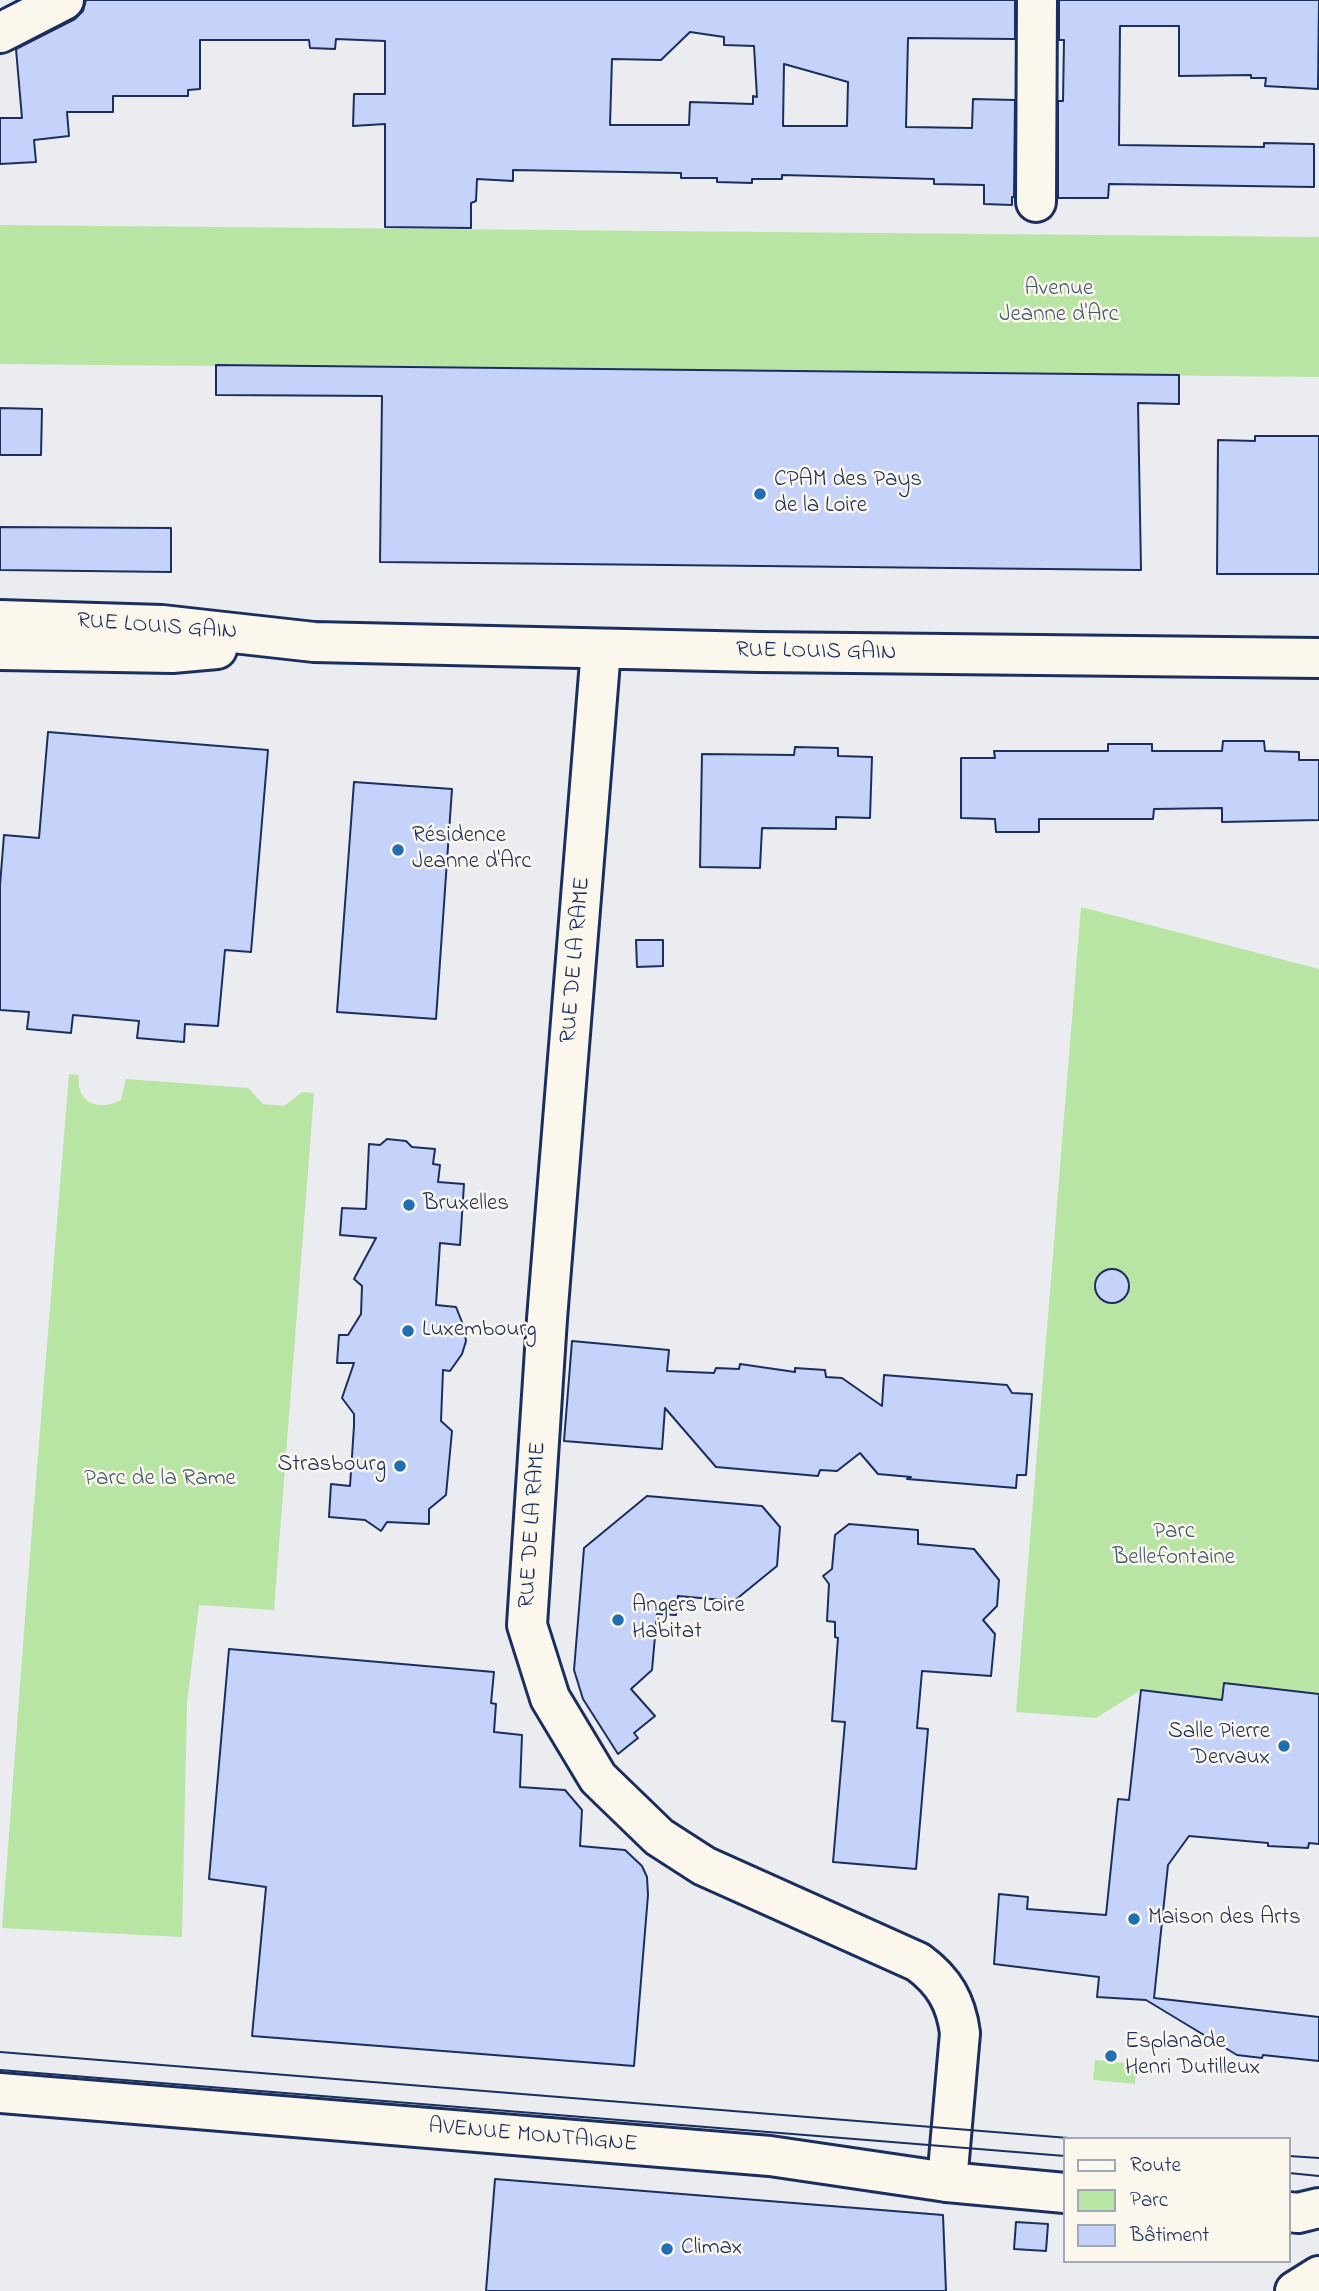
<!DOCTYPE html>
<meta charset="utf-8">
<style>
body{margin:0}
#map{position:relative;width:1319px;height:2291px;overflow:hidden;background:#ebecf0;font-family:"Indie Flower",sans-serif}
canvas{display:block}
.legend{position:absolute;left:1063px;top:2137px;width:228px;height:126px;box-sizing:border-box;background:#fbf7ec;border:2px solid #a1a7b3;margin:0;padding:9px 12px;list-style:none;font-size:21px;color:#1b2f5e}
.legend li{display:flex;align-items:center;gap:14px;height:35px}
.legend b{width:35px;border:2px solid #a1a7b3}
</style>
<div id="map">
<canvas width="1319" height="2291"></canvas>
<ul class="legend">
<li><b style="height:9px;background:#fbf7ec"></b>Route</li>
<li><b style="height:19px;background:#b8e5a3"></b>Parc</li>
<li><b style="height:19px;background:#c5d3fa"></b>Bâtiment</li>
</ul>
</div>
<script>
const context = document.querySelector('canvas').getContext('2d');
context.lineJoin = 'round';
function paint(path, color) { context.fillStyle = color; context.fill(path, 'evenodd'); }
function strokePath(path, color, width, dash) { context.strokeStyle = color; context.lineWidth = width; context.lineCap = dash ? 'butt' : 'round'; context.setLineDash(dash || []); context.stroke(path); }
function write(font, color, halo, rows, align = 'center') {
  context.font = font + ' "Indie Flower",sans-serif'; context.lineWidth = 5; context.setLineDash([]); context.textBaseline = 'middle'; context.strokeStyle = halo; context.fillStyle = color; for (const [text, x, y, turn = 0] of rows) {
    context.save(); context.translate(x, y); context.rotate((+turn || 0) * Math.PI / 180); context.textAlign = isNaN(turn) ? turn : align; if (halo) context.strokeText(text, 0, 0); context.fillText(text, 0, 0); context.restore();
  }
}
paint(new Path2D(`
 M 0,225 L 1319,237 L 1319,377 L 0,364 Z
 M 1081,907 L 1319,969 L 1319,1694 L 1224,1683 L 1222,1700 L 1141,1690 L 1096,1718 L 1016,1712 Z
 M 69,1074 L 79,1075 C 75,1103 99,1112 121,1100 L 126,1079 L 248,1088 L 263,1104 L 284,1106 L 302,1092 L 314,1093 L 274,1610 L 199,1605 L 187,1703 L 182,1937 L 2,1928 L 27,1591 Z
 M 1095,2060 L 1136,2064 L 1135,2084 L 1093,2080 Z`), '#b8e5a3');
const building = new Path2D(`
 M 86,0 L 1015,0 L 1015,39 L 908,38 L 906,127 L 972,128 L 973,99 L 1015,100 L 1014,197 L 1012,197 L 1012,205 L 984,204 L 984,185 L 934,184 L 934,179 L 782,175 L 782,179 L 752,179 L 752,183 L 717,182 L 717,178 L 681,178 L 681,173 L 513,170 L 513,181 L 477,179 L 476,201 L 471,203 L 471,228 L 385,227 L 385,124 L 353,126 L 354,94 L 385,94 L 385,41 L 336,39 L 335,49 L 310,48 L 309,40 L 200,40 L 200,89 L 188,90 L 188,96 L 113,96 L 113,112 L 67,112 L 69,136 L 34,140 L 36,162 L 0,164 L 0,118 L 22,118 L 16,49 L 75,19 L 83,11 ZM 690,32 L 724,37 L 724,45 L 754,46 L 757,97 L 753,96 L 753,104 L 690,102 L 689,125 L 610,125 L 612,59 L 661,60 ZM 784,64 L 848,82 L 847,126 L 783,126 Z
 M 1059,0 L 1319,0 L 1318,89 L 1265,86 L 1266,78 L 1251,78 L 1251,75 L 1179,76 L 1179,26 L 1120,26 L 1119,145 L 1264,147 L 1264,143 L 1314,144 L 1314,187 L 1109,184 L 1108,198 L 1058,198 L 1058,101 L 1063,101 L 1064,40 L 1059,40 Z
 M 216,365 L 1179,375 L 1179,404 L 1138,403 L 1141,570 L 380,562 L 382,396 L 216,395 Z
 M 0,408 L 42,409 L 41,455 L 0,455 Z
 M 1255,436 L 1319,436 L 1319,574 L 1217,574 L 1218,440 L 1255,441 Z
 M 0,527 L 171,528 L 171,572 L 0,570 Z
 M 48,732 L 268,750 L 251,952 L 225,950 L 218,1026 L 185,1024 L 184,1042 L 137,1038 L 139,1021 L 73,1015 L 71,1033 L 27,1029 L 29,1012 L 0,1010 L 0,885 L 4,835 L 39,838 Z
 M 1223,741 L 1264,741 L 1265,751 L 1299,752 L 1299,760 L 1319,760 L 1319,820 L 1222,822 L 1222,808 L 1154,809 L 1153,819 L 1039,819 L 1039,832 L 996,832 L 995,819 L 961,818 L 961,758 L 995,758 L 994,751 L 1108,751 L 1108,744 L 1152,744 L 1152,751 L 1222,751 Z
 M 795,747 L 838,748 L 838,756 L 872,757 L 870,818 L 836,817 L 836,829 L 762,828 L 760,868 L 700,867 L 702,754 L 794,755 Z
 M 354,782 L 452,789 L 436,1019 L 337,1012 Z
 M 636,940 L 663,940 L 663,966 L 637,967 Z
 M 387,1139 L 406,1141 L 412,1147 L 435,1149 L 433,1164 L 440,1165 L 438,1182 L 464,1184 L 460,1245 L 440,1243 L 436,1305 L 456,1307 L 464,1327 L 466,1341 L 462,1354 L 450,1371 L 443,1370 L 441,1421 L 452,1431 L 446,1495 L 429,1509 L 429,1524 L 387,1522 L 381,1531 L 365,1520 L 329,1517 L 331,1484 L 350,1486 L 354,1426 L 354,1414 L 342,1398 L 354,1363 L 337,1363 L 339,1335 L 348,1335 L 361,1314 L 362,1286 L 354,1279 L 376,1238 L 340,1235 L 342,1208 L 366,1209 L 369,1144 L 380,1145 Z
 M1095 1286a17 17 0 1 1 34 0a17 17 0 1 1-34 0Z
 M 572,1341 L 669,1350 L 667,1371 L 714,1373 L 716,1368 L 739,1369 L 740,1364 L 795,1372 L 795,1368 L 825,1370 L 826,1377 L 842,1378 L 882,1406 L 884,1375 L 1007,1385 L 1012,1393 L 1032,1394 L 1026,1475 L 1017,1475 L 1016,1488 L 907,1479 L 911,1477 L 878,1474 L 860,1453 L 837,1471 L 820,1470 L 818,1476 L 716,1467 L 665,1408 L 662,1449 L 564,1441 Z
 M 647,1496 L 762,1506 L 780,1527 L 777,1566 L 734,1601 L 678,1596 L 676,1615 L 657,1614 L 652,1670 L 631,1689 L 655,1716 L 634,1733 L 638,1738 L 618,1754 L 583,1699 L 574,1670 L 584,1548 Z
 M 849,1524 L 918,1530 L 918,1544 L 974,1549 L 999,1580 L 997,1606 L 983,1620 L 995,1634 L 991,1676 L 922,1671 L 917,1728 L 928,1729 L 916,1869 L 833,1862 L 845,1722 L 832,1721 L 838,1638 L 835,1637 L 835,1622 L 827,1621 L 829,1584 L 823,1576 L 832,1569 L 835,1535 Z
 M 229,1649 L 494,1672 L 491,1703 L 496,1704 L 494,1732 L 522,1735 L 520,1787 L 565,1790 L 582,1810 L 580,1846 L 625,1850 L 642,1866 L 647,1877 L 648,1895 L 634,2066 L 252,2036 L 266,1887 L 209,1879 Z
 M 1224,1683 L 1319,1694 L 1319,1844 L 1309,1843 L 1308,1848 L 1268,1846 L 1268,1843 L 1189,1836 L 1168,1865 L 1154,1998 L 1319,2017 L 1319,2061 L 1263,2055 L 1262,2058 L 1237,2055 L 1146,2000 L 1097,1997 L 1099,1977 L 994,1964 L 999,1894 L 1028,1897 L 1027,1909 L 1106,1915 L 1118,1799 L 1129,1800 L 1141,1690 L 1222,1700 Z
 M 495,2179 L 943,2215 L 946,2291 L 486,2291 Z
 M 1016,2222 L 1048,2224 L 1046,2251 L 1014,2249 Z`);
paint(building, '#c5d3fa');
strokePath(building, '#1b2f5e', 2);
const minor = new Path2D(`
 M 0,33 L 64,0
 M 1036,202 L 1037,0
 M 0,620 L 162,625 L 314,642 L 759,652 L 1319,658
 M 601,649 L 547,1319 L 527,1625 L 550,1698 L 598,1778 L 659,1837 L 704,1866 L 918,1962 C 944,1981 956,2002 960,2033 L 947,2182
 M 0,650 L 172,653 L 217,649`);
const tertiary = new Path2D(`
 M 1295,2291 L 1319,2276`);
const secondary = new Path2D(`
 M 0,2093 L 770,2156 L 947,2182 L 1065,2193
 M 1289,2212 L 1298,2213 L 1319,2208`);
strokePath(minor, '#1b2f5e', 44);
strokePath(tertiary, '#1b2f5e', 44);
strokePath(secondary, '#1b2f5e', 44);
strokePath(minor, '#fbf7ec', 38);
strokePath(tertiary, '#fbf7ec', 38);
strokePath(secondary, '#fbf7ec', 38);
strokePath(new Path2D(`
 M 0,2052 L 1081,2139
 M 0,2070 L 1065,2156
 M 1289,2156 L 1319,2158
 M 1289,2173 L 1319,2176`), '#1b2f5e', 2);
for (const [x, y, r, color] of [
 [760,494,7,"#1f6fb2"],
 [398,850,7,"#1f6fb2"],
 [409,1205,7,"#1f6fb2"],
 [408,1331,7,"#1f6fb2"],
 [400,1466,7,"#1f6fb2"],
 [618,1620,7,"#1f6fb2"],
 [1284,1746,7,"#1f6fb2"],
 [1134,1919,7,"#1f6fb2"],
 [1111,2056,7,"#1f6fb2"],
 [667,2249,7,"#1f6fb2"]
]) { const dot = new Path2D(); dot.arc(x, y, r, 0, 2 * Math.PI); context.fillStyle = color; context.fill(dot); strokePath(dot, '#fbf7ec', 2.5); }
write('23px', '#425c6f', '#fbf7ec', [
 ["Avenue",1059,290],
 ["Jeanne d'Arc",1059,316],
 ["Parc de la Rame",160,1480],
 ["Parc",1174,1533],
 ["Bellefontaine",1174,1559]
]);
write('23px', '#1b2f5e', '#fbf7ec', [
 ["CPAM des Pays",774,481],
 ["de la Loire",774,507],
 ["Résidence",412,837],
 ["Jeanne d'Arc",412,863],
 ["Bruxelles",423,1205],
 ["Luxembourg",422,1331],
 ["Strasbourg",386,1466,"right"],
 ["Angers Loire",632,1607],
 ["Habitat",632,1633],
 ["Salle Pierre",1270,1733,"right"],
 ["Dervaux",1270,1759,"right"],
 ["Maison des Arts",1148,1919],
 ["Esplanade",1125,2043],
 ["Henri Dutilleux",1125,2069],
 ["Climax",681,2249]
], 'left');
write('23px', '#1b2f5e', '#fbf7ec', [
 ["RUE LOUIS GAIN",157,628,4],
 ["RUE LOUIS GAIN",816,653,1],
 ["RUE DE LA RAME",577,960,-85],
 ["RUE DE LA RAME",534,1525,-86],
 ["AVENUE MONTAIGNE",533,2137,5]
]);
</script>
